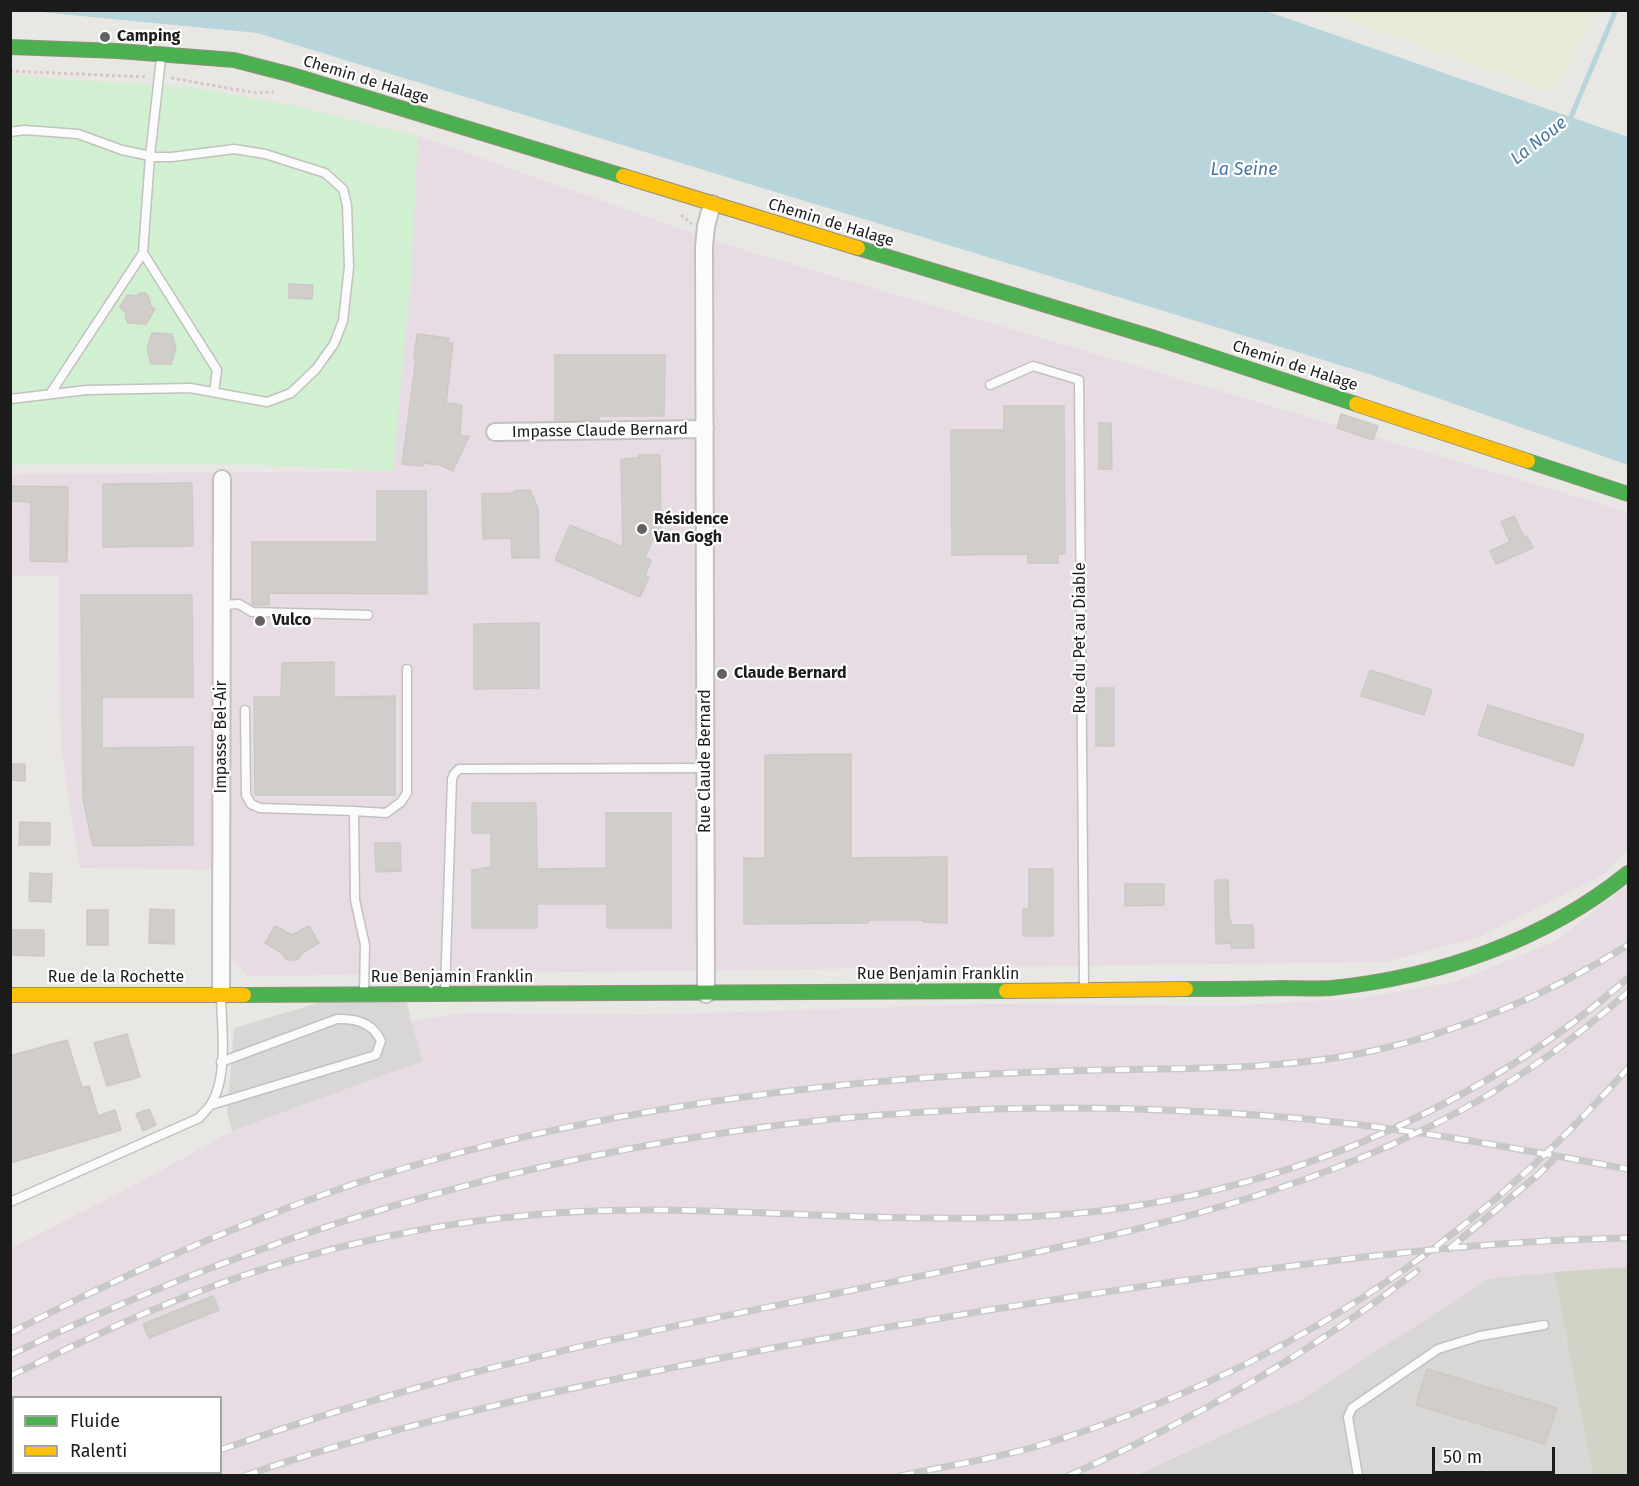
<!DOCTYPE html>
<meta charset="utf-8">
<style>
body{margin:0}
#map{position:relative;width:1639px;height:1486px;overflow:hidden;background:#e9e7e4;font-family:"Fira Sans",sans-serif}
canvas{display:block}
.frame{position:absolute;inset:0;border:12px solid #1b1b1b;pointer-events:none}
.legend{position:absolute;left:12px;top:1396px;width:210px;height:78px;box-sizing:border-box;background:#fff;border:2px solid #a4a4a4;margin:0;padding:8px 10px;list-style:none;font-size:18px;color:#1b1b1b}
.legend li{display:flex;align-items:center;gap:12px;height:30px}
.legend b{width:30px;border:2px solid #a4a4a4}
.scale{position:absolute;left:1432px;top:1447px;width:123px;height:27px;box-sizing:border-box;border:3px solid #1b1b1b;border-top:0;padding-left:8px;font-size:18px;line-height:21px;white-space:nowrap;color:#1b1b1b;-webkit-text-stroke:4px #fff;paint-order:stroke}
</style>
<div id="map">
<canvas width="1639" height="1486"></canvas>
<div class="frame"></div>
<ul class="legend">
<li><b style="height:8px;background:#4caf50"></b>Fluide</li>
<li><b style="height:8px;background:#ffc107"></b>Ralenti</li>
</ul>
<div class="scale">50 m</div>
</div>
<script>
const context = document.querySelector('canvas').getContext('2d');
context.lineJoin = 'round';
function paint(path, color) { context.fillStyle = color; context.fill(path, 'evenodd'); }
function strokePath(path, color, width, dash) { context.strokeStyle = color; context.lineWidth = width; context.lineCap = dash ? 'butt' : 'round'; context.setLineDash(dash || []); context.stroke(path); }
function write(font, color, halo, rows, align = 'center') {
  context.font = font + ' "Fira Sans",sans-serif'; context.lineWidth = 4.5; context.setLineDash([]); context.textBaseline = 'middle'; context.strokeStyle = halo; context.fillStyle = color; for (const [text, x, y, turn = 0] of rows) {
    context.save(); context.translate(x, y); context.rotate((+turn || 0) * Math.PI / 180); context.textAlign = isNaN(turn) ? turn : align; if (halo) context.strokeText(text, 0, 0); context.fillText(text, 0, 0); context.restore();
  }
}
paint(new Path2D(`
 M 325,1001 L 407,1002 L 411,1021 L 424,1061 L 232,1131 L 227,1113 L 234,1028 Z
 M 1554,1272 L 1592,1474 L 1595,1475 L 1134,1476 L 1301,1399 L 1490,1278 Z`), '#d8d7d5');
paint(new Path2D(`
 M 418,136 L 721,243 L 1628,512 L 1628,850 L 1601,876 L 1477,938 L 1385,962 L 248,976 L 231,958 L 231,870 L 80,868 L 61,749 L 58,576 L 11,576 L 10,474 L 393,471 Z
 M 1628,885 L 1628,1134 L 1626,1137 L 1628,1138 L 1628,1267 L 1490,1278 L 1301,1400 L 1134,1475 L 11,1476 L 11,1248 L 116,1195 L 232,1131 L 423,1061 L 411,1021 L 465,1013 L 645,1015 L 992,1004 L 1228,1006 L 1363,998 L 1457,981 L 1556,941 ZM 14,1398 L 220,1398 L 220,1472 L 14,1472 Z`), '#e7dce3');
paint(new Path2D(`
 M 1628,1267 L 1628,1475 L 1595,1475 L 1592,1474 L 1554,1272 Z`), '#d2d2c6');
paint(new Path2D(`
 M 1320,11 L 1597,11 L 1554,93 Z`), '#e9e9d7');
paint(new Path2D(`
 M 10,75 L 193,88 L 291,105 L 418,136 L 411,277 L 393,471 C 266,464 138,461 11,465 Z`), '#d1efd1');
paint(new Path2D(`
 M 30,11 L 1266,11 L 1628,137 L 1628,465 L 1369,374 L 257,33 Z`), '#b8d5dc');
strokePath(new Path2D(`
 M 1567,120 L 1571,117 L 1616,10`), '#b8d5dc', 5);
const building = new Path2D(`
 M 289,284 L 313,285 L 312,299 L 289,298 Z
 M 139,293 L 146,293 L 150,300 L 150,306 L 155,309 L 146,324 L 128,323 L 125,316 L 126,313 L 120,307 L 127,295 L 137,296 Z
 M 152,333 L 172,334 L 176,349 L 171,364 L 151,364 L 147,348 Z
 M 417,334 L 449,338 L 448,343 L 453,343 L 446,403 L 462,405 L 460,436 L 469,436 L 453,471 L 440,465 L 423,463 L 423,466 L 402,464 L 416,358 L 414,358 Z
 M 555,355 L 665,355 L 664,416 L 599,416 L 599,420 L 555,421 Z
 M 1004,406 L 1064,406 L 1065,554 L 1058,554 L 1058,563 L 1028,563 L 1028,554 L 952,555 L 951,430 L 1004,430 Z
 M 1341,414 L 1378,426 L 1373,440 L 1337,428 Z
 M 1099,423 L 1111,423 L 1112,469 L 1099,469 Z
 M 639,455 L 660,455 L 661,533 L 655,534 L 645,557 L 651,560 L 645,576 L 649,577 L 640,597 L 555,560 L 570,525 L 623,547 L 621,459 L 639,458 Z
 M 192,483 L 193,546 L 103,547 L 103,484 Z
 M 10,486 L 68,487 L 67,562 L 30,561 L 31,502 L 10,501 Z
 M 530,490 L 538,508 L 539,558 L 512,558 L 511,538 L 483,539 L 482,494 L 513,493 L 514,491 Z
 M 377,491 L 426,491 L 427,594 L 269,593 L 269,605 L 252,605 L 252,542 L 377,542 Z
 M 1514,516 L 1524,537 L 1527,536 L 1533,548 L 1496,564 L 1490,551 L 1510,542 L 1501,522 Z
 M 81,595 L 192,595 L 193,697 L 102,697 L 102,748 L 193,747 L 193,845 L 93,846 L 83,799 Z
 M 539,623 L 539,688 L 474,689 L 474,624 Z
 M 334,662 L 334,697 L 395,696 L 395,795 L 255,795 L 254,697 L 281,697 L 282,663 Z
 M 1370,670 L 1432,690 L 1424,715 L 1361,696 Z
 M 1096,688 L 1114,688 L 1114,746 L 1096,746 Z
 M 1488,705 L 1584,735 L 1573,766 L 1478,735 Z
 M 851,754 L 851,858 L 947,857 L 947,923 L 923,922 L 923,920 L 868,920 L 868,923 L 744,924 L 744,858 L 765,858 L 765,755 Z
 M 10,764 L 25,764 L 25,781 L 10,780 Z
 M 472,803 L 536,803 L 537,869 L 606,868 L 606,813 L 671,813 L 671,928 L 607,928 L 607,904 L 537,904 L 537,928 L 472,928 L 472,870 L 491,867 L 491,833 L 472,833 Z
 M 20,822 L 50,823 L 50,845 L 19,845 Z
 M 375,843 L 400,843 L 401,871 L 376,872 Z
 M 1029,869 L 1053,869 L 1053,936 L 1023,936 L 1023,909 L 1029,909 Z
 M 30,873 L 52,874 L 51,902 L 29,901 Z
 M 1215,880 L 1228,880 L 1229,920 L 1231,920 L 1231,925 L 1253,925 L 1254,948 L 1231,948 L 1231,943 L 1216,944 Z
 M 1125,884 L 1164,884 L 1164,905 L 1125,906 Z
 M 150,909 L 174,910 L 174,944 L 149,943 Z
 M 87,910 L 108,910 L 108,945 L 87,945 Z
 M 275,926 L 292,935 L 309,926 L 319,943 L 302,953 L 297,960 L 287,960 L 282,953 L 265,943 Z
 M 11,930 L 44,930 L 44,956 L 11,955 Z
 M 127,1034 L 140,1077 L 107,1086 L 94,1043 Z
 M 67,1040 L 82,1088 L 89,1086 L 98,1116 L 115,1110 L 121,1130 L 10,1163 L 10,1056 Z
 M 149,1109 L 156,1125 L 143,1131 L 136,1114 Z
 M 213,1296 L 219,1310 L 149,1338 L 143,1324 Z
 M 1427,1369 L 1557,1408 L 1545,1444 L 1416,1405 Z`);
paint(building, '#d0cdcb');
strokePath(building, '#ccc9c5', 1.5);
const lane = new Path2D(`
 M 10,132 L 24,130 L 78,134 L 122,150 L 155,157 L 172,157 L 234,149 L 265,154 L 325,173 L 343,189 L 347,205 L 349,267 L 343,321 L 334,344 L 316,369 L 291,393 L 267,402 L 190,388 L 87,390 L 10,399
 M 143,253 L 150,156 L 161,58
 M 990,385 L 1033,366 L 1079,380 L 1084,990
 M 50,394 L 143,253 L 217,370 L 214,392
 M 222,605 L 239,604 L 252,612 L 368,615
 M 245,710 L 246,795 L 251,804 L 260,808 L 354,811 L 355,900 L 365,945 L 364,991
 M 354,811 L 386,813 L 401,802 L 407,793 L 407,669
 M 445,991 L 452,779 L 454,774 L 459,769 L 706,768
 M 211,1105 L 376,1055 L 381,1041 C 373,1023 356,1018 337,1019 L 221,1062
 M 10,1202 L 199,1118 C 203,1113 208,1109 211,1104 C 228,1077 222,1028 221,998
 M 1358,1476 L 1348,1417 L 1352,1408 L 1438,1349 L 1480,1336 L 1544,1325`);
const street = new Path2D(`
 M 495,432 L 705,429
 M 706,994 L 704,247 L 706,226 L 712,204
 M 221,995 L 222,479`);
const fast = new Path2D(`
 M 10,47 L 118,51 L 234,60 L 292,75 L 623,176
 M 858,248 L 1158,339 L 1356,404
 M 1528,461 L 1628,494
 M 1186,989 C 1218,989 1249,989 1281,988 C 1298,988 1315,989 1331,988 C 1438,977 1544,941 1628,873
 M 244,995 L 1006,991`);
const slow = new Path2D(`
 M 623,176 L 858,248
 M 1356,404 L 1528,461
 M 1006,991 L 1186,989
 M 10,995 L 244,995`);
strokePath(lane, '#c2c1c0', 11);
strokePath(street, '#c2c1c0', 20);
strokePath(fast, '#90917d', 16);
strokePath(slow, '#90917d', 16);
strokePath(new Path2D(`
 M 10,71 L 146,77
 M 171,78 L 256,93 L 274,92
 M 681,215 L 692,224`), '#d4c6c5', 3, [3, 3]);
strokePath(lane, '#fcfbfb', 8);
strokePath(street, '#fcfbfb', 16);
strokePath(fast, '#4caf50', 14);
strokePath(slow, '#ffc107', 14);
const rail = new Path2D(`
 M 1449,1249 L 1539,1174 L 1554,1159
 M 10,1333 C 113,1280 219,1232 328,1193 C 487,1137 656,1106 823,1087 C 916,1077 1009,1072 1102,1070 C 1191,1068 1284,1070 1372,1051 C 1463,1031 1549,994 1628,945
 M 10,1355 C 233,1247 471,1171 716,1134 C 903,1105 1094,1102 1282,1117 C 1398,1126 1514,1148 1628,1169
 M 10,1376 C 67,1349 123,1321 182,1298 C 301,1251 428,1222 556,1213 C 682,1204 807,1218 933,1218 C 998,1219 1064,1217 1129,1207 C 1312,1179 1489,1100 1628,978
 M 220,1450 C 303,1421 387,1395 472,1373 C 598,1340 726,1316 853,1290 C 1058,1247 1270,1213 1456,1113 C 1518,1080 1576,1038 1628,992
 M 150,1476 L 159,1472
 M 244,1476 C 335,1444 429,1421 523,1399 C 641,1373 759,1350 877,1329 C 1008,1306 1138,1286 1269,1269 C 1389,1253 1508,1240 1628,1238
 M 900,1476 C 946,1466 993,1459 1038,1446 C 1271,1376 1468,1250 1628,1068
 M 1068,1476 C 1191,1421 1311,1353 1417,1271`);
strokePath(rail, '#c9c8c8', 7);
strokePath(rail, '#fff', 4.5, [14]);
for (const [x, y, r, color] of [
 [105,37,6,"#636261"],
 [642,529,6,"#636261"],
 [260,621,6,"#636261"],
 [722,674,6,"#636261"]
]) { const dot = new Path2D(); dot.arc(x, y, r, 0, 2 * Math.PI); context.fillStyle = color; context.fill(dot); strokePath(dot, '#fff', 2); }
write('bold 16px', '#1b1b1b', '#fff', [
 ["Camping",117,37],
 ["Résidence",654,520],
 ["Van Gogh",654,538],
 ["Vulco",272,621],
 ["Claude Bernard",734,674]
], 'left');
write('16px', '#1b1b1b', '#fff', [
 ["Chemin de Halage",366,80,17],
 ["Chemin de Halage",831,223,17],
 ["Chemin de Halage",1295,366,18],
 ["Impasse Claude Bernard",600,431,-1],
 ["Rue du Pet au Diable",1081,638,-90],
 ["Impasse Bel-Air",222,737,-90],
 ["Rue Claude Bernard",706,761,-90],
 ["Rue Benjamin Franklin",938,975],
 ["Rue de la Rochette",116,978],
 ["Rue Benjamin Franklin",452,978]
]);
write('italic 18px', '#4a769e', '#fff', [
 ["La Noue",1539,141,-38],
 ["La Seine",1244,170]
]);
</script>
